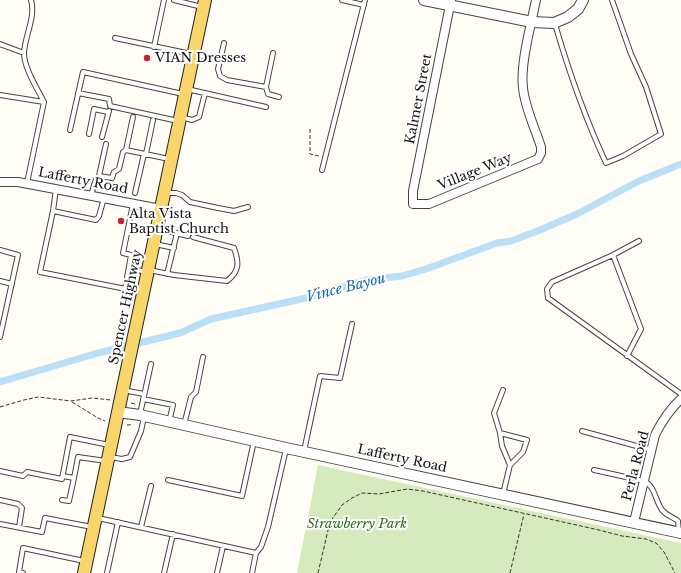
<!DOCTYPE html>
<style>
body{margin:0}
canvas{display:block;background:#fffdf5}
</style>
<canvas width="681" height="573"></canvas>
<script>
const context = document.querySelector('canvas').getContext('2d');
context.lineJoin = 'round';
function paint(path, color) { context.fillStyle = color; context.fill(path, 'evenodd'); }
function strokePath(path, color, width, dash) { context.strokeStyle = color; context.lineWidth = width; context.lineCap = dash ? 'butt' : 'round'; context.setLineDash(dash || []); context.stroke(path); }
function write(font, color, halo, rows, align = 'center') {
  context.font = font + ' "Libre Baskerville",serif'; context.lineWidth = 4; context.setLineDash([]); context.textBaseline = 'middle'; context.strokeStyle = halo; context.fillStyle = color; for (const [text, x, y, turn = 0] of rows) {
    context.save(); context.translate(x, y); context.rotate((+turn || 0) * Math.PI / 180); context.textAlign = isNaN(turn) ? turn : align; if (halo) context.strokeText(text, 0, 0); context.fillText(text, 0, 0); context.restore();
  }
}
paint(new Path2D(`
 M 318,465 L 681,543 L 681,573 L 297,573 Z`), '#d5ebbd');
strokePath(new Path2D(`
 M 0,382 L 98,353 L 180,333 L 211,319 L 306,298 L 366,280 L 402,276 L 426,269 L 497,243 L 511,241 L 540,230 L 577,214 L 639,181 L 681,164`), '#b9e0f7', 7);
const service = new Path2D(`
 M 31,0 C 36,17 25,35 24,53 C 24,68 37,88 44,102
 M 174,0 L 202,7
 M 342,0 L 364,5
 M 555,24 C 569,72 585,118 606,163 L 623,156 L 661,134 L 646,87 L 631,54 L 612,0
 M 115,38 L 220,60
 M 224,43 L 218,69 L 220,76 L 227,80 L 266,87
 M 0,44 L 24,53
 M 154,47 L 164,0
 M 273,53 L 266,87 L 268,94 L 279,97
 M 187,89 L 266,107
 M 78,93 L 109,99 L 110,106 L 178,121
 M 0,95 L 44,102 L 27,183
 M 181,117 L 192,120 L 199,117 L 205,93
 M 70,130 L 83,72 L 183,94
 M 89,134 L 94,109 L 108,112
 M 102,137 L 109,111
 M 126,150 L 133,117
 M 146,154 L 153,120
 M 322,170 L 365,0
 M 99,176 L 106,144
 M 56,189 L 53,211 L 40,272 L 141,292
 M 135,193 L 144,154
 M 165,193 L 176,193 L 182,195 L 190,202 L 218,208 L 234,211 L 248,207
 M 91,195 L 96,179 L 99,176 L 112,178 L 114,172 L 119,169 L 123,152 L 126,150 L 169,159
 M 53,211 L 96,220 L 99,216 L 104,198
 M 159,229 L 188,236
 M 639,241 L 613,255 L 552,282 L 547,289 L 548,298 L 681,394
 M 155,244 L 174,248
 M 0,250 L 18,255 L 0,337
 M 613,255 L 641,329 L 627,356
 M 129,268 L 146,272
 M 149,270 L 174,275 L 227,281 C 240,271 239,262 234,248 L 193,237
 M 167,274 L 177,233
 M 0,281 L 12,284
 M 125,289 L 131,255 L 123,253 L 133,204
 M 123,390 L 144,394
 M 143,399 L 173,405 L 169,422
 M 140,414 L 151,364
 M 184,425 L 191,397 L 196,392 L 203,357
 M 582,431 L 651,450
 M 500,433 L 527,440 L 523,452 L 510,465
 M 304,451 L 320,376 L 340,378 L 352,324
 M 110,457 L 122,459 L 130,457 L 141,431 L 144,417
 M 594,470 L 644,481 C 655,486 655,500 662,510 C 667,516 673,517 678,521 L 679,532
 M 0,471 L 23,476 L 27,472 L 62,479 L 70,437 L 109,445
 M 63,476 L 74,478 L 78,457 L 106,461
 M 168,480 L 242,496 L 254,441
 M 503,494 L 510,465 L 502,446 L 500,433 L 494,413 L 503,390
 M 0,500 L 18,504 L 22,508 L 19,527
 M 62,500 L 69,501 L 74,478
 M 98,518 L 256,553
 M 0,524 L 42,532 L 45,518 L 92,527
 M 141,527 L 151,486
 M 23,573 L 19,572 L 23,548 L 84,561
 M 107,573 L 118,522
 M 164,573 L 173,534
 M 217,573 L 223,546
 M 252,573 L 256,553 L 261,547 L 268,527 L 286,449`);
const minor = new Path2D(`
 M 451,0 L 413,191 L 413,204 L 429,204 L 538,159 L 541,153 L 541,147 C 535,128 525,108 523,88 C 520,64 531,25 536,0
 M 0,182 L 18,182 L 161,209
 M 634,522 L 655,435 C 662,421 669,410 681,399`);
const tertiary = new Path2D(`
 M 424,0 L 532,22 L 554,23 L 568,17 L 578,9 L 583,0
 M 118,412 L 140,415 L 286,448 L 681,533`);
const primary = new Path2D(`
 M 84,573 L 205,0`);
strokePath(service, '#444', 6);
strokePath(minor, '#444', 10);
strokePath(tertiary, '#444', 12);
strokePath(primary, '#222', 14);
strokePath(new Path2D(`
 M 310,129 L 310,154 L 319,156
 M 72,402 L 98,418 L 105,421
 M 131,403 L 135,404 L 134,405
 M 0,407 L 24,400 L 38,397 L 71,401 L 92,398 L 111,400
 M 127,425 L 130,425 L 131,423
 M 318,573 L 330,522 L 342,505 L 352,498 L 362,493 L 379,494 L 407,489 L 423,491 L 599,530 L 622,536 L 646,539 L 656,543 L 664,552 L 675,573
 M 510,573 L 524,514`), '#333', 1, [4, 2]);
strokePath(service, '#fff', 4);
strokePath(minor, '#fff', 8);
strokePath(tertiary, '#fff', 10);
strokePath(primary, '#f9d66b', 12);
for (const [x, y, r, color] of [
 [147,58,4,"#c4262e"],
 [121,221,4,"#c4262e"]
]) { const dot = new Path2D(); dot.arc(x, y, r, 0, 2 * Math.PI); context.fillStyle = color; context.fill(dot); strokePath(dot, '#fff', 1.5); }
write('13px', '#111', '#fff', [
 ["VIAN Dresses",155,58],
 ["Alta Vista",129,214],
 ["Baptist Church",129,229]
], 'left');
write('13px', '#111', '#fff', [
 ["Kalmer Street",419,99,-79],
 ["Village Way",475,172,-22],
 ["Lafferty Road",83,181,11],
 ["Spencer Highway",126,307,-78],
 ["Lafferty Road",402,459,12],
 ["Perla Road",636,466,-75]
]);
write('italic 13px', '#2f6b1f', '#fff', [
 ["Strawberry Park",357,524]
]);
write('italic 14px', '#1768a6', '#fff', [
 ["Vince Bayou",346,288,-14]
]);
</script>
